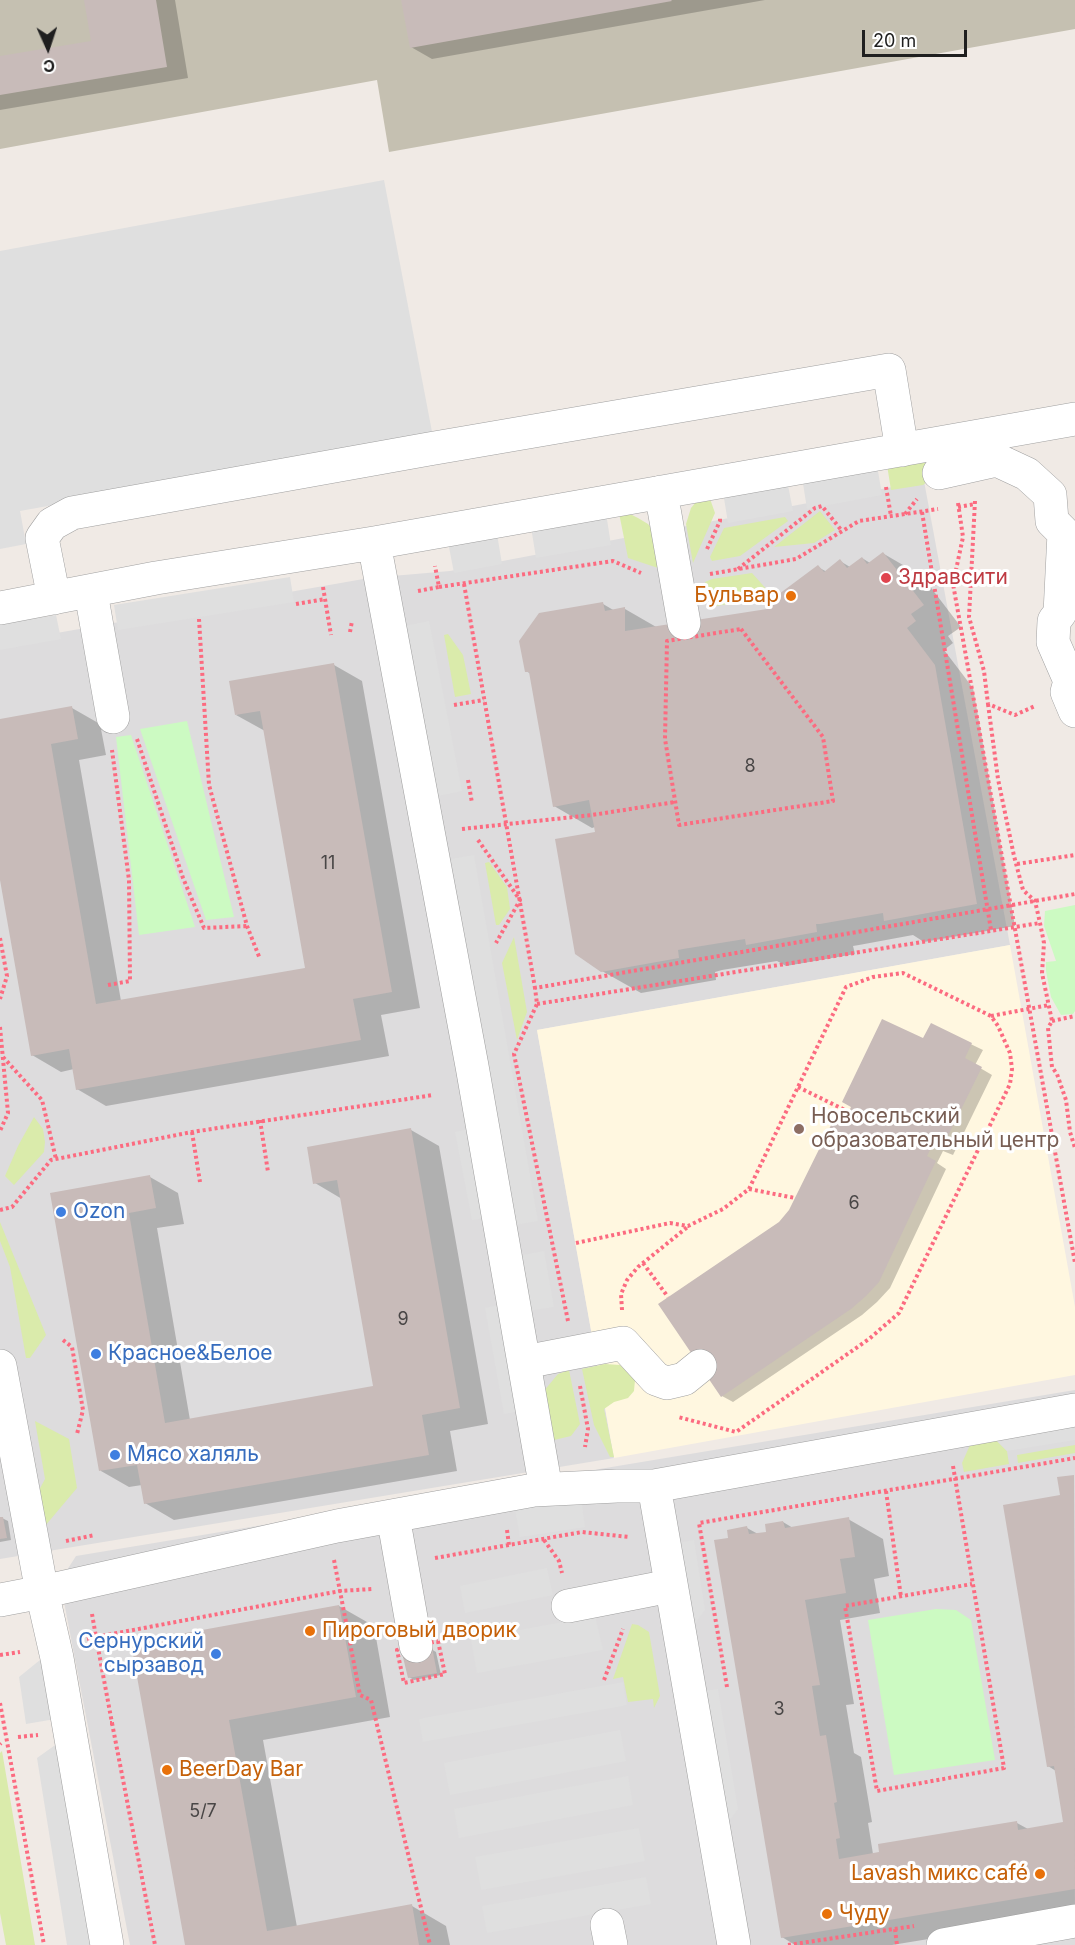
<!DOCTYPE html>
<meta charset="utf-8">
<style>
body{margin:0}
#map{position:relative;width:1075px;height:1945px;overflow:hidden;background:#f0eae5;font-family:Inter,sans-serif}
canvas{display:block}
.north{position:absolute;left:18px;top:18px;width:60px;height:60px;-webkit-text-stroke:4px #fff;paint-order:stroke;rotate:177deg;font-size:16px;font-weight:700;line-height:24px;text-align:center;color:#1f1f1f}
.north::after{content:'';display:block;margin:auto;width:21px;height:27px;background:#1f1f1f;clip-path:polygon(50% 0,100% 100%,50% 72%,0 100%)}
.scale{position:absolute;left:862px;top:30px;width:105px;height:27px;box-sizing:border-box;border:3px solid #1f1f1f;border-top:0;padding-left:8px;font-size:18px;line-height:21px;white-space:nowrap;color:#1f1f1f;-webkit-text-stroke:4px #fff;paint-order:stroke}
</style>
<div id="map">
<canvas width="1075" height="1945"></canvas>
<div class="north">С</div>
<div class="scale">20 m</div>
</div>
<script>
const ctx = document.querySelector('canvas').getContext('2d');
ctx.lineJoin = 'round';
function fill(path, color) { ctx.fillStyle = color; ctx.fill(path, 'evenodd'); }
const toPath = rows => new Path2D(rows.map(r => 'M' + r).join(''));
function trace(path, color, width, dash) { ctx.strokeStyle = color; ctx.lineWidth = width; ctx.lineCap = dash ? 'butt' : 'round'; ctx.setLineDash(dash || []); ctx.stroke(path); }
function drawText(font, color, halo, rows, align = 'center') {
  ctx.font = font + ' Inter,sans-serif'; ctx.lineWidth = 6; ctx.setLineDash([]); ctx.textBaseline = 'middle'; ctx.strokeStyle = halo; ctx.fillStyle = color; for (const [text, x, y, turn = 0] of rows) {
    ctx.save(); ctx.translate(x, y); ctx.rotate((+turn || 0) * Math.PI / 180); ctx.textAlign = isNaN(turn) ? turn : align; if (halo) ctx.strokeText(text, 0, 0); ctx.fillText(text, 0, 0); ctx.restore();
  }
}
fill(toPath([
 [924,481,1010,945,537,1030,614,1458,0,1559,0,643,369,578,450,571],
 [1075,1390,1075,1945,130,1945,60,1581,76,1556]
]), '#dddcdd');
fill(toPath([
 [1010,945,1075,1307,1075,1375,614,1458,537,1030]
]), '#fff7e0');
fill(toPath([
 [0,0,1075,0,1075,29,389,152,377,80,0,149]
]), '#c5c0b1');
fill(toPath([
 [929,456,934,476,923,485,891,490,887,465],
 [709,496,715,513,693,563,686,524,691,508,696,502],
 [820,511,835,530,814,543,774,547],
 [619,513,628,513,638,518,648,524,653,530,661,569,628,558],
 [785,517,788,521,740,556,712,561,710,557,724,528],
 [752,573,769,592,759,599,710,607,705,582,712,579],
 [448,634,463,655,471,694,455,697,444,635],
 [489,862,507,887,510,909,499,925,496,925,485,863],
 [514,937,527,1012,517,1040,502,963],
 [34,1117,43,1129,45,1142,44,1152,14,1185,5,1176,18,1146],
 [0,1222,46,1335,30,1358,26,1358,10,1267,0,1241],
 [605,1364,620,1365,635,1380,634,1391,628,1398,614,1402,604,1409,614,1457,610,1457,594,1425,582,1369],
 [569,1370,580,1424,571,1436,550,1441,543,1392,558,1374],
 [35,1421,69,1439,77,1488,45,1526,38,1492,45,1479],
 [996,1440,1007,1451,1009,1464,964,1472,962,1463,970,1445],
 [1075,1445,1075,1453,1018,1463,1017,1455],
 [632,1624,638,1625,649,1632,660,1696,654,1708,653,1699,628,1702,623,1677,613,1679],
 [2,1751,35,1945,6,1945,0,1913,0,1753]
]), '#daebab');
fill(toPath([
 [187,721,234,917,206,920,140,729],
 [131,735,195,927,139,935,116,737],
 [1075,905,1075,1011,1073,1014,1061,1015,1051,997,1046,971,1046,962,1056,961,1044,926,1045,911],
 [936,1609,956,1610,971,1620,995,1760,894,1775,868,1620]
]), '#ccfac2');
fill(toPath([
 [384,180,433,437,20,511,26,544,0,549,0,251],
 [877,465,882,495,807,509,802,477],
 [787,480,793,511,728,523,723,492],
 [606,513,611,545,536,558,531,527],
 [497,534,502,564,454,573,448,542],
 [290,577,294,602,118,630,114,605],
 [56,615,61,639,0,650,0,624],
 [429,621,462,791,438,796,405,626],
 [474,855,538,1221,514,1225,451,859],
 [475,1128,492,1217,472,1220,455,1132],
 [544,1251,554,1307,527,1311,517,1256],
 [500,1305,520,1411,504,1414,485,1308],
 [1075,1427,1075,1440,1007,1451,996,1440],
 [581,1498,585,1527,520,1537,515,1509],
 [694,1540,705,1610,693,1626,679,1543],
 [547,1568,553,1595,465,1613,460,1586],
 [595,1616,603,1650,477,1673,471,1639],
 [57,1658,67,1717,26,1724,19,1677,40,1660],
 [623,1682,627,1705,423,1742,419,1719],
 [718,1689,738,1809,727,1824,704,1691],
 [620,1730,626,1761,450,1795,444,1763],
 [58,1743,107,1945,67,1945,37,1758],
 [628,1776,633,1805,459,1838,454,1809],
 [639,1828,645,1861,481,1890,475,1857],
 [646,1877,651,1904,487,1933,482,1906]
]), '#dfdfdf');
fill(toPath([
 [85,0,175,0,188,78,0,110,0,58,92,42],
 [403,0,765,0,432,59,411,47],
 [884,554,922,576,961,627,948,636,953,643,944,650,973,688,1015,926,924,942,913,935,859,945,853,946,855,954,786,966,777,961,722,970,715,972,716,980,641,993,602,971,595,827,592,828,554,806,531,674,526,671,603,604,615,611,625,609,658,628,768,611,818,567,827,572,840,561,850,567,862,558,870,563],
 [334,665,362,681,420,1008,381,1015,389,1056,106,1106,77,1089,74,1069,61,1072,32,1055,0,871,0,720,72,708,100,724,106,755,79,760,121,1001,306,969,265,731,236,715],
 [931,1025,983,1050,975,1065,992,1075,953,1155,943,1151,937,1163,946,1169,890,1288,877,1302,862,1315,733,1402,722,1396,780,1223,791,1211,847,1120,924,1040],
 [411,1130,439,1146,488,1424,450,1431,457,1471,174,1520,145,1503,142,1485,129,1487,101,1471,52,1194,150,1177,178,1193,184,1224,157,1228,190,1420,375,1388,342,1199,315,1183],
 [1074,1476,1075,1915,892,1945,795,1945,782,1937,730,1539,747,1528,758,1534,768,1533,783,1522,793,1528,848,1519,883,1539,889,1576,874,1579,880,1613,840,1620,854,1704,846,1705,854,1753,861,1757,872,1822,868,1823,873,1854,1017,1823,1028,1829,1065,1823,1056,1771,1048,1766,1062,1496,1059,1479],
 [2,1518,8,1521,11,1540,0,1542,0,1519],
 [339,1606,374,1626,390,1717,263,1740,297,1927,412,1906,446,1926,450,1945,187,1945,132,1644],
 [431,1649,436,1652,441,1675,414,1680,409,1677]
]), '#0003');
fill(toPath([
 [84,0,156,0,167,67,0,95,0,56,91,41],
 [401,0,671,0,672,1,410,48],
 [883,552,924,605,911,614,916,621,907,628,935,665,977,904,884,921,883,913,820,924,816,924,817,932,746,945,745,939,683,949,678,950,679,958,601,972,575,954,555,839,595,832,589,800,553,807,529,672,525,672,519,641,539,613,603,602,605,611,625,607,625,631,767,609,775,597,818,565,824,572,840,559,847,568,862,557,867,564],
 [334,663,392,992,353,999,361,1040,76,1090,69,1049,31,1056,0,880,0,719,72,706,78,739,51,744,96,1004,305,968,260,711,235,715,229,681],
 [882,1019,923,1038,931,1023,972,1043,965,1058,982,1067,941,1150,932,1146,927,1156,936,1161,879,1282,866,1296,851,1309,721,1397,658,1304,779,1222,789,1210,837,1113,846,1118,851,1107,842,1102],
 [411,1128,460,1408,422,1415,429,1455,144,1504,137,1465,99,1471,50,1193,150,1175,156,1208,129,1213,165,1423,373,1386,337,1180,313,1184,307,1147],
 [1074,1475,1075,1889,781,1938,714,1540,728,1538,727,1530,747,1526,749,1534,766,1532,765,1524,783,1521,785,1528,849,1517,855,1557,840,1559,846,1593,805,1600,820,1685,812,1686,820,1736,826,1735,837,1802,834,1803,840,1838,836,1839,839,1859,879,1852,878,1844,1017,1821,1018,1830,1063,1822,1054,1766,1047,1767,1003,1505,1060,1495,1057,1477],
 [0,1517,3,1517,7,1538,0,1539],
 [339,1605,356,1697,229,1720,267,1931,412,1904,419,1945,185,1945,131,1643],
 [432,1647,437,1673,408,1678,402,1653]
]), '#c8bbb9');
const minor = toPath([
 [939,473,997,460,1027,474,1050,495,1052,521,1064,533,1060,613,1054,621,1053,642,1070,681,1067,692,1075,711],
 [661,492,684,623],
 [374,543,472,1066,546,1489],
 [54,598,42,538,52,524,72,513,429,449,889,370,902,450],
 [93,604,113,717],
 [0,608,156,578,374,543,1075,419],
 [525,1362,623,1343,656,1379,667,1383,684,1379,700,1366],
 [0,1366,42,1592,0,1600],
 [654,1486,734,1945],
 [393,1516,416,1646],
 [568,1606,670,1586],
 [607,1925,611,1945],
 [107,1945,57,1658,42,1592,337,1526,534,1490,617,1486,654,1486,1075,1410],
 [943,1945,1075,1921]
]);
trace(minor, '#a0a0a0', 34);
trace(toPath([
 [886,487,891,516],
 [975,501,969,617,984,671,988,704,1015,715,1035,706],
 [958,503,963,537,953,584,1075,1263],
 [958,507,975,504],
 [922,512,991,930],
 [905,514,917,499],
 [707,549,720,521,720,517],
 [738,569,815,508,822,506,842,531],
 [710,574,796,559,859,521,938,509],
 [464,584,535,988],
 [323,587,331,635],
 [439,587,613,561,641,573],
 [418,591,439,587,435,566],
 [296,604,325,599],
 [199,619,209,785,247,926,260,959],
 [741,629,823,737,833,801,679,825,665,739,667,641,741,629],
 [350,632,352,621],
 [988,704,998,779,1014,856,1023,890,1035,901,1040,923,1044,943,1042,973,1052,1021,1048,1028,1052,1067,1057,1074,1066,1100,1070,1132,1075,1148],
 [454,705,484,700],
 [137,739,183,878,204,928,247,926],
 [468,780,472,803],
 [462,829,592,815,675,802],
 [478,840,520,900,496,943],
 [1017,864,1075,855],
 [0,938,7,976,0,999],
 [108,985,130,981,129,880,112,750],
 [537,1004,1040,923],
 [991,1016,1049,1005],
 [1052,1021,1075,1016],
 [0,1027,8,1113,0,1131],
 [3,1057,42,1100,56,1159],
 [798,1087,849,1112],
 [260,1120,268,1172],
 [192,1132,200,1182],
 [749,1189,795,1198],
 [0,1210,12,1207,51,1160,192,1132,433,1095],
 [576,1243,670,1223,688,1226,723,1209,749,1189,846,987,873,977,903,973,991,1016,998,1026,1010,1053,1012,1069,1010,1084,899,1313,869,1339,736,1432,678,1417],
 [643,1263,668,1297],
 [622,1310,621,1294,627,1280,638,1267,690,1225],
 [568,1321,514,1054,537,1004,535,988,1075,894],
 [63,1340,72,1347,83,1410,77,1434],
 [580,1386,588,1429,585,1447],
 [953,1466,1004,1768,877,1791,845,1606,972,1584],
 [886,1491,901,1597],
 [507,1530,509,1545],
 [544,1540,559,1561,562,1573],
 [66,1541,95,1535],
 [435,1558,582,1532,629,1537],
 [334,1560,360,1695,371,1700,430,1945],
 [92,1614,96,1637,340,1591,372,1589],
 [87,1639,96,1637,112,1723,110,1723],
 [438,1641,445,1674,404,1683,397,1650,438,1641],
 [0,1655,20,1652],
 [604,1680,623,1629],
 [727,1687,699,1523,1075,1458],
 [0,1703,44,1945],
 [112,1723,155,1945],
 [18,1737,38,1735],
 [0,1744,1,1743],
 [895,1929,897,1945],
 [788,1945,914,1926]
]), '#fc6b80', 4, [3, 3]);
trace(minor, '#fff', 33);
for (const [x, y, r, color] of [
 [886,578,6,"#e0444e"],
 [791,596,6,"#e8710a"],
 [799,1129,6,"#8d6e63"],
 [61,1212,6,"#3f7fe0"],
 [96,1354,6,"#3f7fe0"],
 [115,1455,6,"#3f7fe0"],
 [310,1631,6,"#e8710a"],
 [216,1654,6,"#3f7fe0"],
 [167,1770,6,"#e8710a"],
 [1040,1874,6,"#e8710a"],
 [827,1914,6,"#e8710a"]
]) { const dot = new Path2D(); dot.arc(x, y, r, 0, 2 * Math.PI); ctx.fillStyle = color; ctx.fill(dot); trace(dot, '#fff', 2); }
drawText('18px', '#494646', null, [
 ["8",750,767],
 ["11",328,864],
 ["6",854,1204],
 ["9",403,1320],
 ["3",779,1710],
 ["5/7",203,1812]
]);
drawText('21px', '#be3a42', '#fff', [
 ["Здравсити",898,578]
], 'left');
drawText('21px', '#c56008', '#fff', [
 ["Бульвар",779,596,"right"],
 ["Пироговый дворик",322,1631],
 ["BeerDay Bar",179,1770],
 ["Lavash микс café",1028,1874,"right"],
 ["Чуду",839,1914]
], 'left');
drawText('21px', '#785e54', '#fff', [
 ["Новосельский",811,1117],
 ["образовательный центр",811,1141]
], 'left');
drawText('21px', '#366cbe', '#fff', [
 ["Ozon",73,1212],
 ["Красное&Белое",108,1354],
 ["Мясо халяль",127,1455],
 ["Сернурский",204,1642,"right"],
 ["сырзавод",204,1666,"right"]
], 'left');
</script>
